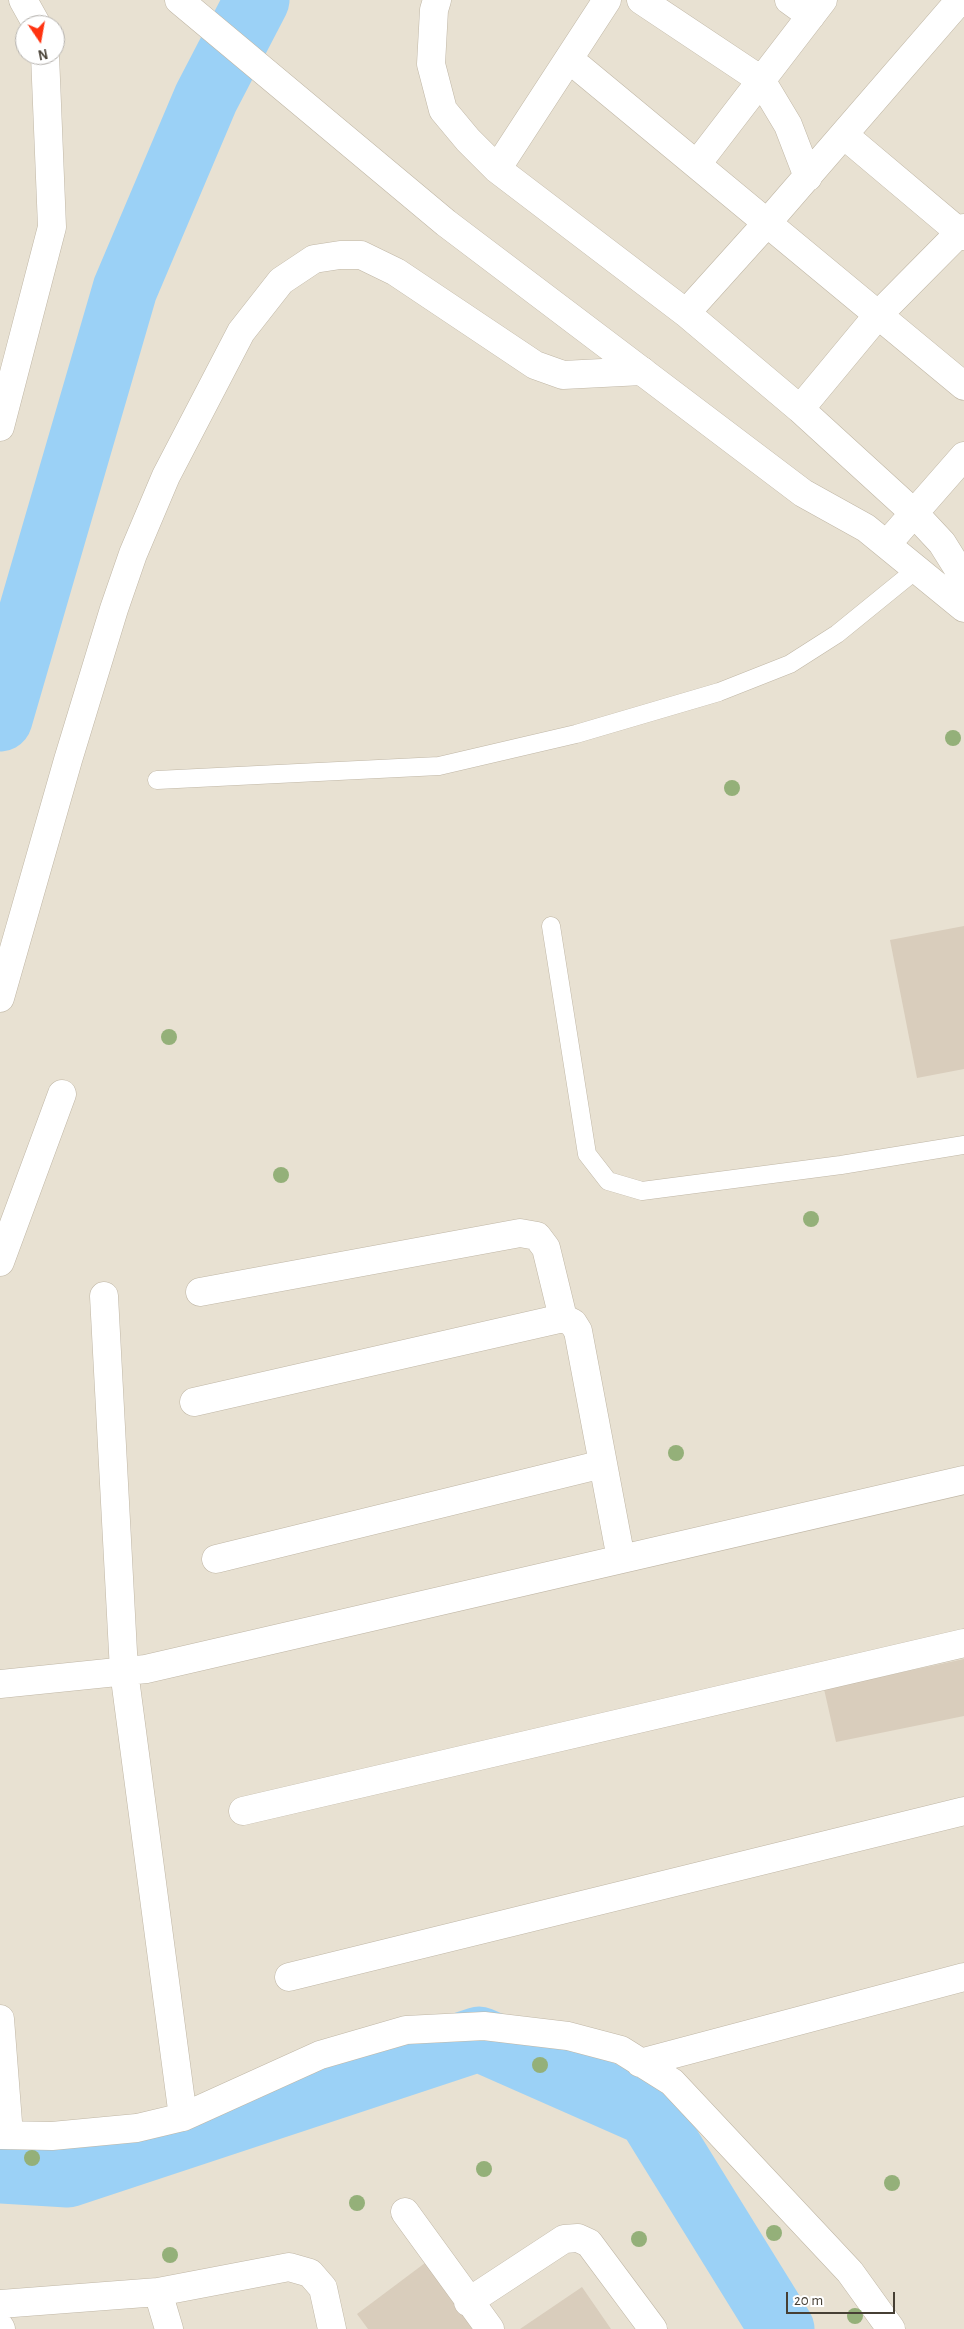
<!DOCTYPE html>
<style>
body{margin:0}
#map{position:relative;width:964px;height:2329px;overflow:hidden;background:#f4efe4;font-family:"Alegreya Sans",sans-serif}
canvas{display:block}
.north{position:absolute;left:15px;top:15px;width:50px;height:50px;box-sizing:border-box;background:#fff;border:1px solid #b5b2ae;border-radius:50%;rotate:168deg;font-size:14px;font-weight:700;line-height:20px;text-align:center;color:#463f34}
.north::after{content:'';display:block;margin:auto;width:18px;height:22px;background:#ff3310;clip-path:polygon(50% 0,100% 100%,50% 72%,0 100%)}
.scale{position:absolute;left:786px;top:2292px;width:109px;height:22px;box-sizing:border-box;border:2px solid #463f34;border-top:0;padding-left:6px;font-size:15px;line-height:18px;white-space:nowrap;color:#463f34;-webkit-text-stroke:4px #fff;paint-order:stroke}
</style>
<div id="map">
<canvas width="964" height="2329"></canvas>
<div class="north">N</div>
<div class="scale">20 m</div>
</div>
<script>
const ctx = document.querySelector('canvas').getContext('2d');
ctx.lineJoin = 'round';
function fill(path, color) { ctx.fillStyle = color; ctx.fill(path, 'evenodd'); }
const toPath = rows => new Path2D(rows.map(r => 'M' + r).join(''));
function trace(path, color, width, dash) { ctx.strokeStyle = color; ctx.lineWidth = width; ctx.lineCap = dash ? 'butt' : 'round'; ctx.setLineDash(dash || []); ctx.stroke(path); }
fill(toPath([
 [0,0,964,0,964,2329,0,2329],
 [25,25,55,25,55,55,25,55]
]), '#e8e1d2');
trace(toPath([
 [0,719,125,289,206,98,257,0],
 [0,2171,68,2175,479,2039,649,2114,782,2329]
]), '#9bd1f6', 65);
fill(toPath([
 [964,926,964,1069,917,1078,890,940],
 [964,1659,964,1716,836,1742,824,1689],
 [425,2263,474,2329,368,2329,357,2314],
 [582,2287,611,2329,520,2329]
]), '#d9cdbc');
const service = toPath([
 [157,780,439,766,576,734,719,692,790,664,837,634,917,569],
 [551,926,587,1154,608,1181,642,1191,841,1165,964,1145]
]);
const minor = toPath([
 [23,0,37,25],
 [437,0,434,10,431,64,443,110,468,140,497,169,686,313,800,409,914,513,942,543,957,567,964,585],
 [641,0,761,80,788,125,808,177],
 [789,0,811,16],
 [569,59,964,386],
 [844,135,964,236],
 [697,164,823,0],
 [497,169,607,0],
 [686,313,767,223,960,0],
 [800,409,878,315,964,228],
 [0,427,52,227,45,55],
 [887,544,964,456],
 [0,998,68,760,114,609,133,554,166,476,241,332,281,281,314,259,340,255,361,255,396,272,535,365,563,375,642,371],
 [0,1262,62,1094],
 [200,1292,520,1233,537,1236,546,1248,563,1318],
 [104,1296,124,1671,183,2117],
 [194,1402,563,1318,573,1323,578,1331,621,1559],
 [216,1559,603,1464],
 [0,1684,146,1669,964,1480],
 [243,1811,964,1643],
 [289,1977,964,1811],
 [0,2019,9,2135],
 [640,2063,964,1977],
 [0,2135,52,2136,137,2128,183,2117,320,2055,406,2030,484,2026,568,2036,621,2050,672,2082,850,2272,891,2329],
 [405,2212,490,2329],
 [158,2292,169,2329],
 [468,2302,564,2239,578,2238,589,2243,653,2329],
 [0,2304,158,2292,289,2267,310,2273,323,2288,332,2329],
 [0,2327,1,2329]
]);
const tertiary = toPath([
 [179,0,446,223,803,493,866,528,964,608]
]);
trace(service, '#c0b7a6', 19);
trace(minor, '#c0b7a6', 29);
trace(tertiary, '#c0b7a6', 29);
trace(service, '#fff', 18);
trace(minor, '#fff', 28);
trace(tertiary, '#fff', 28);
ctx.fillStyle = '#94b079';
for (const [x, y] of [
 [953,738],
 [732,788],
 [169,1037],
 [281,1175],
 [811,1219],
 [676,1453],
 [540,2065],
 [32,2158],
 [484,2169],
 [892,2183],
 [357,2203],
 [774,2233],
 [639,2239],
 [170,2255],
 [855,2316]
]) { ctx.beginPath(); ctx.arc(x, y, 8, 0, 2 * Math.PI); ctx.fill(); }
</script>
